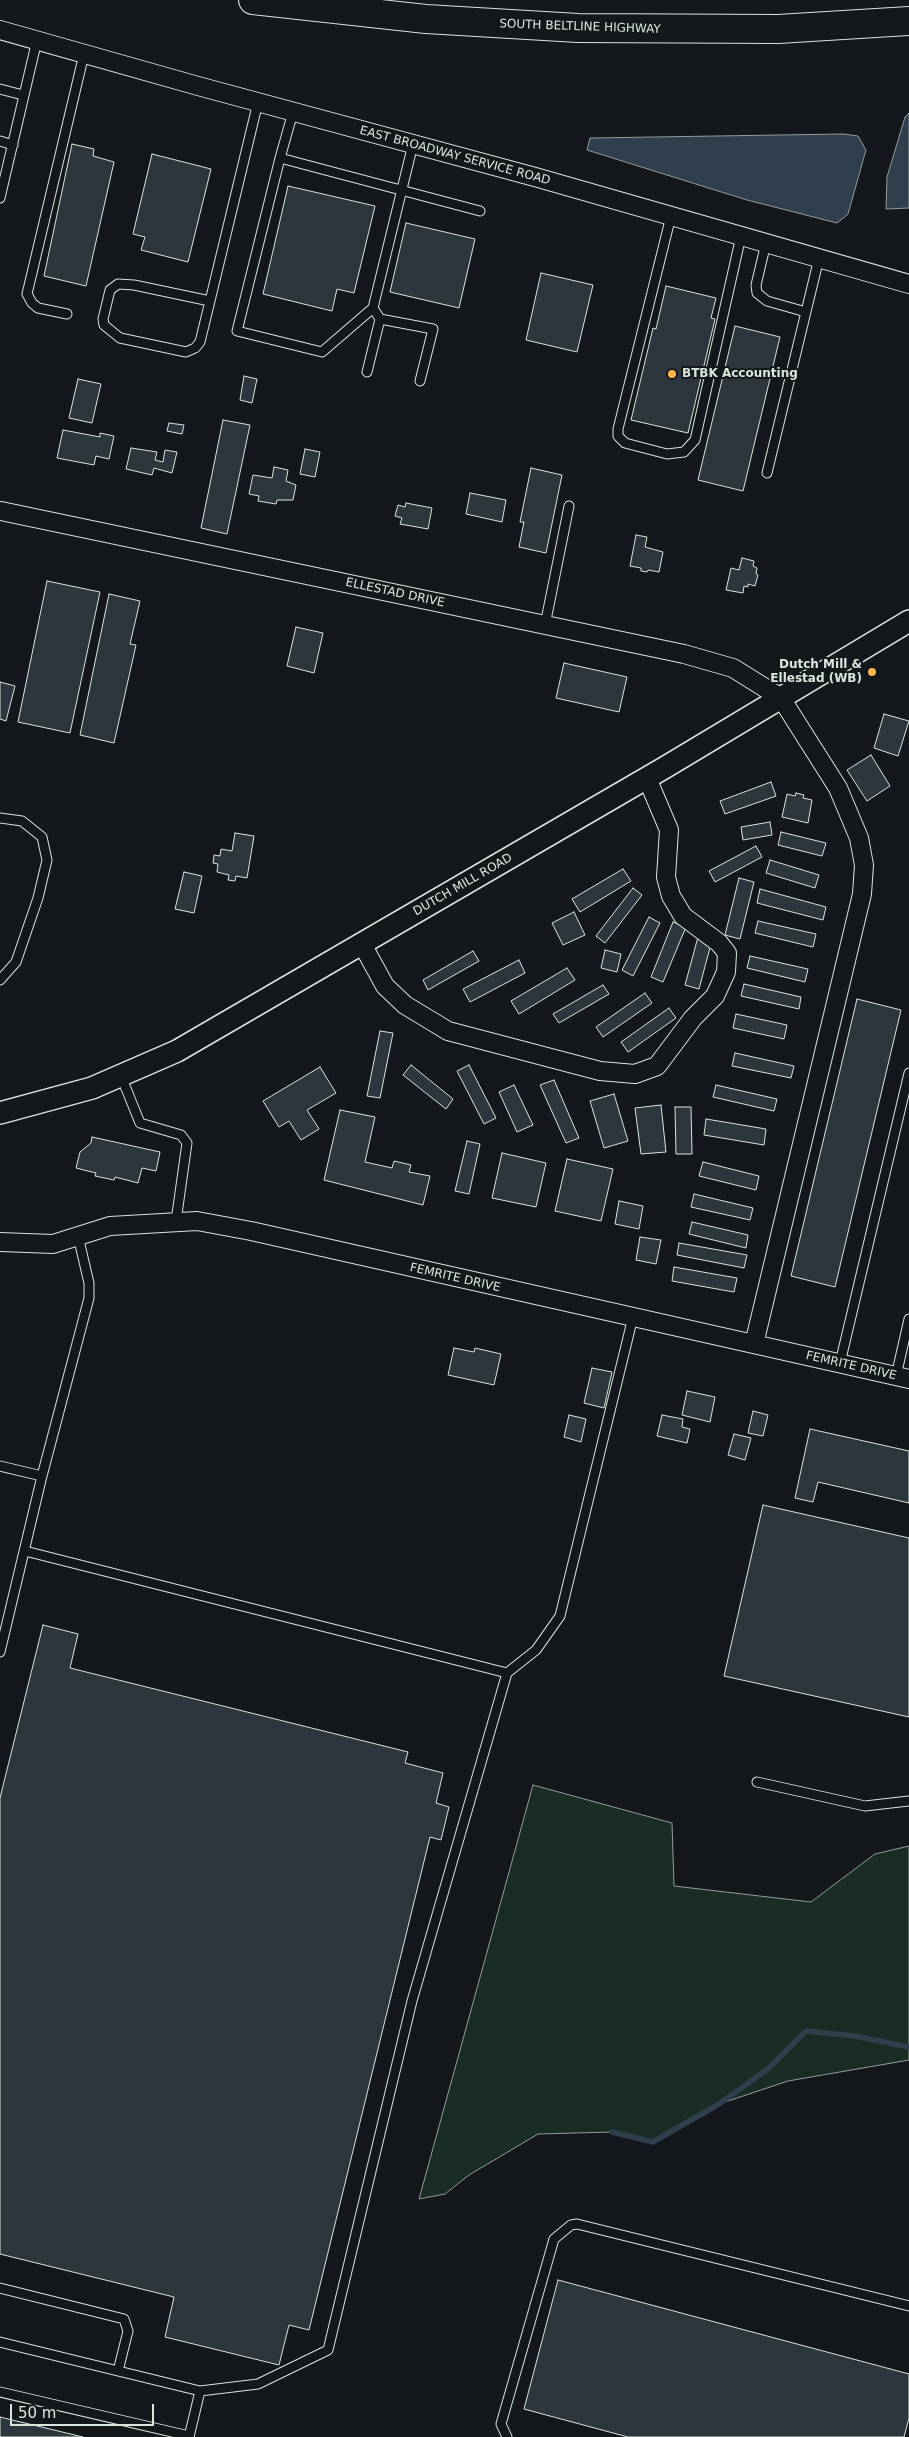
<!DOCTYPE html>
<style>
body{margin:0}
#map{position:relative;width:909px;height:2437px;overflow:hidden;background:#14181c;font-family:"DejaVu Sans",sans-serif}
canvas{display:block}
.scale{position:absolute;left:10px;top:2404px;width:144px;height:22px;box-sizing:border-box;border:2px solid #d8e6dc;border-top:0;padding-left:6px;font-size:15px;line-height:18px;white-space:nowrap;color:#d8e6dc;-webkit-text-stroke:4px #14181c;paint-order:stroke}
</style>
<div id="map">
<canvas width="909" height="2437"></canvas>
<div class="scale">50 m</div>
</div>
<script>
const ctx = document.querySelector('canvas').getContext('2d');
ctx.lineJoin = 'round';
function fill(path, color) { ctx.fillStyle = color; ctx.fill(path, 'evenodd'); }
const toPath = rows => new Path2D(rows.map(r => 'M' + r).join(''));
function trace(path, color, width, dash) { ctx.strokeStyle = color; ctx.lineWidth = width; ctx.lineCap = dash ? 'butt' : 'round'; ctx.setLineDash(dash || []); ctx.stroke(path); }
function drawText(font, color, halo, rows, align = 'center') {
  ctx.font = font + ' "DejaVu Sans",sans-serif'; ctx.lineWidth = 4; ctx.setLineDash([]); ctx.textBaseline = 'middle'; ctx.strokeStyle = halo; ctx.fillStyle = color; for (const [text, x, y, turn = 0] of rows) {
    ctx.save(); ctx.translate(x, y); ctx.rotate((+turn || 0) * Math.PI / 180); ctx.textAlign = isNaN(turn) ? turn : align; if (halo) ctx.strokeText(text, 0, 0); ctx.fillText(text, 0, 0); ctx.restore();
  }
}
const green = toPath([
 [533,1785,672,1823,674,1886,811,1902,875,1854,909,1846,909,2060,788,2081,719,2104,653,2142,612,2132,538,2134,469,2175,445,2194,419,2199,533,1785]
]);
fill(green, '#1a2d24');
trace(green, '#939e99', 1);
const water = toPath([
 [909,113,909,208,886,209,887,177,905,117,909,113],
 [843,134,858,136,866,150,848,214,837,223,747,200,587,150,590,138,843,134]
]);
fill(water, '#2f3f4d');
trace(water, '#939e99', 1);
trace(toPath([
 [612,2132,653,2142,719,2104,769,2068,806,2031,855,2036,909,2047]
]), '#2f3f4d', 5.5);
const building = toPath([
 [72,144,94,149,93,156,114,162,86,286,44,276,72,144],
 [152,154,211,169,188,262,141,250,145,237,133,234,152,154],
 [288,186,375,206,354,293,337,289,332,311,263,294,288,186],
 [406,223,475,239,459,308,390,292,406,223],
 [541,273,593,285,577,352,526,340,541,273],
 [666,286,716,298,711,318,715,319,688,433,631,420,653,328,656,329,666,286],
 [735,326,780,337,743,491,698,480,735,326],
 [244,376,257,379,252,403,240,400,244,376],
 [78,379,101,384,92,423,69,418,78,379],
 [223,420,250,425,227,534,201,528,223,420],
 [169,423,184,425,182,434,167,431,169,423],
 [63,430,100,437,100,433,114,436,109,459,96,456,94,465,57,458,63,430],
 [131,448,157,452,155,460,163,462,165,450,177,452,172,473,154,468,152,475,126,469,131,448],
 [305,449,320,452,315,477,300,474,305,449],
 [274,467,288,470,286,481,296,485,293,500,277,500,276,504,258,501,259,496,249,494,253,475,272,478,274,467],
 [531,468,562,475,546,553,519,547,524,522,520,522,531,468],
 [470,493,506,500,502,522,466,514,470,493],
 [406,503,432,508,428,529,400,524,402,518,395,516,398,505,405,507,406,503],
 [636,535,647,537,645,547,663,552,659,572,648,570,647,572,641,571,641,568,630,566,636,535],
 [742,558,754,561,753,566,757,568,756,574,758,575,755,586,748,584,748,587,744,586,743,593,726,590,731,568,739,570,742,558],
 [47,581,100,592,70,733,18,722,47,581],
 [109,594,140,601,130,644,136,645,114,743,80,735,109,594],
 [296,627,323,633,314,673,287,666,296,627],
 [564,663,627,677,619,712,556,698,564,663],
 [0,682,15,686,6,721,0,719,0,682],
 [884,714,909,721,898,756,874,748,884,714],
 [871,755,890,786,867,801,847,770,871,755],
 [771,782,776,796,725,814,720,801,771,782],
 [796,793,804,795,803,798,812,800,808,823,782,817,787,794,795,796,796,793],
 [770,822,772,835,743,840,741,827,770,822],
 [781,832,826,843,822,856,778,845,781,832],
 [235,833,254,836,247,878,236,876,235,881,228,880,229,875,217,872,218,864,213,863,214,855,220,856,221,849,232,851,235,833],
 [756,846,762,857,715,882,709,871,756,846],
 [770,860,819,875,815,888,766,873,770,860],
 [623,869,631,881,580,912,572,899,623,869],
 [184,872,202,876,194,913,175,909,184,872],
 [739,878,754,882,740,939,725,935,739,878],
 [633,888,642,895,605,943,596,936,633,888],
 [760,889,826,907,823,920,757,903,760,889],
 [574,912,585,935,563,945,552,923,574,912],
 [649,917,660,923,633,976,622,970,649,917],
 [758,921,816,934,813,947,755,933,758,921],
 [673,922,686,927,663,982,651,977,673,922],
 [698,937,712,940,699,989,685,985,698,937],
 [605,950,621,954,617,972,601,968,605,950],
 [473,951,479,961,428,990,423,980,473,951],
 [750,956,808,969,805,982,747,968,750,956],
 [519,960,525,973,470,1002,463,989,519,960],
 [567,968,575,980,519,1014,511,1001,567,968],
 [744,984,801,997,799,1009,741,996,744,984],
 [603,985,609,994,559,1023,553,1014,603,985],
 [645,993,652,1003,603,1037,596,1027,645,993],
 [857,999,901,1010,835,1287,791,1276,857,999],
 [669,1008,676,1018,628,1052,621,1042,669,1008],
 [736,1014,787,1025,784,1039,733,1028,736,1014],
 [380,1031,393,1033,380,1098,367,1096,380,1031],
 [735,1053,794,1066,791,1078,732,1066,735,1053],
 [411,1065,453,1099,446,1109,403,1075,411,1065],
 [469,1065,496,1118,484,1124,457,1071,469,1065],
 [320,1067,336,1093,307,1110,319,1129,301,1140,289,1121,279,1127,263,1101,320,1067],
 [554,1080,579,1138,566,1143,540,1085,554,1080],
 [514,1085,533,1125,517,1132,499,1092,514,1085],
 [716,1085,777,1099,774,1111,713,1097,716,1085],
 [614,1094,628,1141,604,1148,590,1101,614,1094],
 [661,1105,666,1152,641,1154,635,1108,661,1105],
 [675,1107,691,1107,692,1154,676,1154,675,1107],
 [340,1110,375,1117,365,1162,392,1168,394,1161,411,1165,409,1172,430,1176,423,1205,324,1180,340,1110],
 [706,1119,766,1129,764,1145,704,1135,706,1119],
 [92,1137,160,1152,156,1171,142,1168,138,1183,115,1177,114,1180,95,1176,96,1173,76,1168,80,1152,91,1143,92,1137],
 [467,1141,480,1144,469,1194,455,1191,467,1141],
 [502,1153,546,1163,536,1207,492,1198,502,1153],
 [567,1159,613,1169,601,1221,555,1211,567,1159],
 [703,1162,759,1176,756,1190,699,1176,703,1162],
 [694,1194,753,1208,750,1220,691,1207,694,1194],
 [619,1201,643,1206,639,1229,615,1224,619,1201],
 [692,1222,748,1235,746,1248,689,1234,692,1222],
 [640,1237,661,1240,656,1264,636,1260,640,1237],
 [679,1243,747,1255,744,1268,677,1255,679,1243],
 [674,1267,737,1278,734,1292,672,1281,674,1267],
 [454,1348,474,1352,475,1348,501,1354,494,1385,448,1375,454,1348],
 [592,1368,612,1372,604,1408,584,1403,592,1368],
 [687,1391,715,1397,710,1422,682,1415,687,1391],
 [753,1411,768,1415,763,1436,748,1433,753,1411],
 [569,1415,586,1419,581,1442,564,1437,569,1415],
 [662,1415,683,1419,682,1427,690,1429,687,1443,657,1436,662,1415],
 [810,1429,909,1451,909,1503,818,1482,813,1502,795,1498,810,1429],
 [734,1434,751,1438,745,1460,728,1455,734,1434],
 [763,1505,909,1538,909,1717,724,1676,763,1505],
 [43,1625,78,1634,70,1668,408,1752,405,1763,443,1773,436,1803,449,1807,441,1840,430,1837,309,2330,289,2325,279,2365,165,2337,174,2297,0,2254,0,1798,43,1625],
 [558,2280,909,2374,909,2418,904,2437,628,2437,524,2409,558,2280],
 [0,2417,83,2437,0,2437,0,2417]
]);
fill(building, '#2c363c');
trace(building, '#d8e6dc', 1);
const service = toPath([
 [0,89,23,95],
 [293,112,280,158,480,211],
 [0,141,13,145],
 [413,144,373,308,380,319,433,329,420,381],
 [280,158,237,331,322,352,373,308],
 [0,198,37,40],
 [671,216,618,429,618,436,625,443,667,454,684,452,695,440,741,236],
 [766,243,756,285,757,293,767,301,806,312],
 [210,301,134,285,118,284,110,290,103,319,104,325,120,338,186,352,195,348,200,342,210,301,258,102],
 [67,314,38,308,32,303,27,294,84,54],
 [367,372,380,319],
 [767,473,819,258],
 [545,625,569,506],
 [0,818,22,821,42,837,47,860,38,898,16,962,0,980],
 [121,1076,140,1123,181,1135,187,1143,176,1221],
 [840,1363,909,1073],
 [896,1376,909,1319],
 [0,1466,42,1476],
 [25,1551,507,1673,412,2001,328,2350,258,2384,200,2391,189,2437],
 [0,1652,42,1476,89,1298,89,1283,78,1236],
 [507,1673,536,1650,560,1616,633,1317],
 [757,1782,865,1806,909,1801],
 [0,2288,124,2319,128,2331,118,2371],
 [0,2342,200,2391],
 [0,2392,189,2436],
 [507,2437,501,2424,554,2239,571,2225,577,2224,909,2306]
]);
const minor = toPath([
 [0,30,198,86,535,177,909,284],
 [1,511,684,654,733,668,781,698,838,788,859,838,864,865,862,894,754,1344],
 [362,944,385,986,405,1005,448,1031,600,1071,635,1074,657,1066,693,1018,715,996,726,972,727,953,719,943,683,916,671,896,666,877,669,830,647,778],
 [0,1242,53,1244,110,1226,197,1221,251,1231,909,1379]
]);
const tertiary = toPath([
 [0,1113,92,1088,177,1051,664,768,909,621]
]);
const motorway = toPath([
 [253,0,426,19,578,28,778,29,909,21]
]);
trace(service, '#d8e6dc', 11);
trace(minor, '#d8e6dc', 20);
trace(tertiary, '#d8e6dc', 24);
trace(motorway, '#d8e6dc', 30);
trace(service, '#14181c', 9);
trace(minor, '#14181c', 18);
trace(tertiary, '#14181c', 21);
trace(motorway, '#14181c', 28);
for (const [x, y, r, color] of [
 [672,374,5,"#ffb74d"],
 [872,672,5,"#ffb74d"]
]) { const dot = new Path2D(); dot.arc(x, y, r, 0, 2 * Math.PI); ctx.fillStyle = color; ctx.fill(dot); trace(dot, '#14181c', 2); }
drawText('12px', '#d8e6dc', '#14181c', [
 ["SOUTH BELTLINE HIGHWAY",580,27,2],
 ["EAST BROADWAY SERVICE ROAD",455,156,15],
 ["ELLESTAD DRIVE",395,593,12],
 ["DUTCH MILL ROAD",463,885,-30],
 ["FEMRITE DRIVE",455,1278,13],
 ["FEMRITE DRIVE",851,1366,13]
]);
drawText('bold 12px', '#d8e6dc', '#14181c', [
 ["BTBK Accounting",682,374],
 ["Dutch Mill &",862,665,"right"],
 ["Ellestad (WB)",862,679,"right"]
], 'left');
</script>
